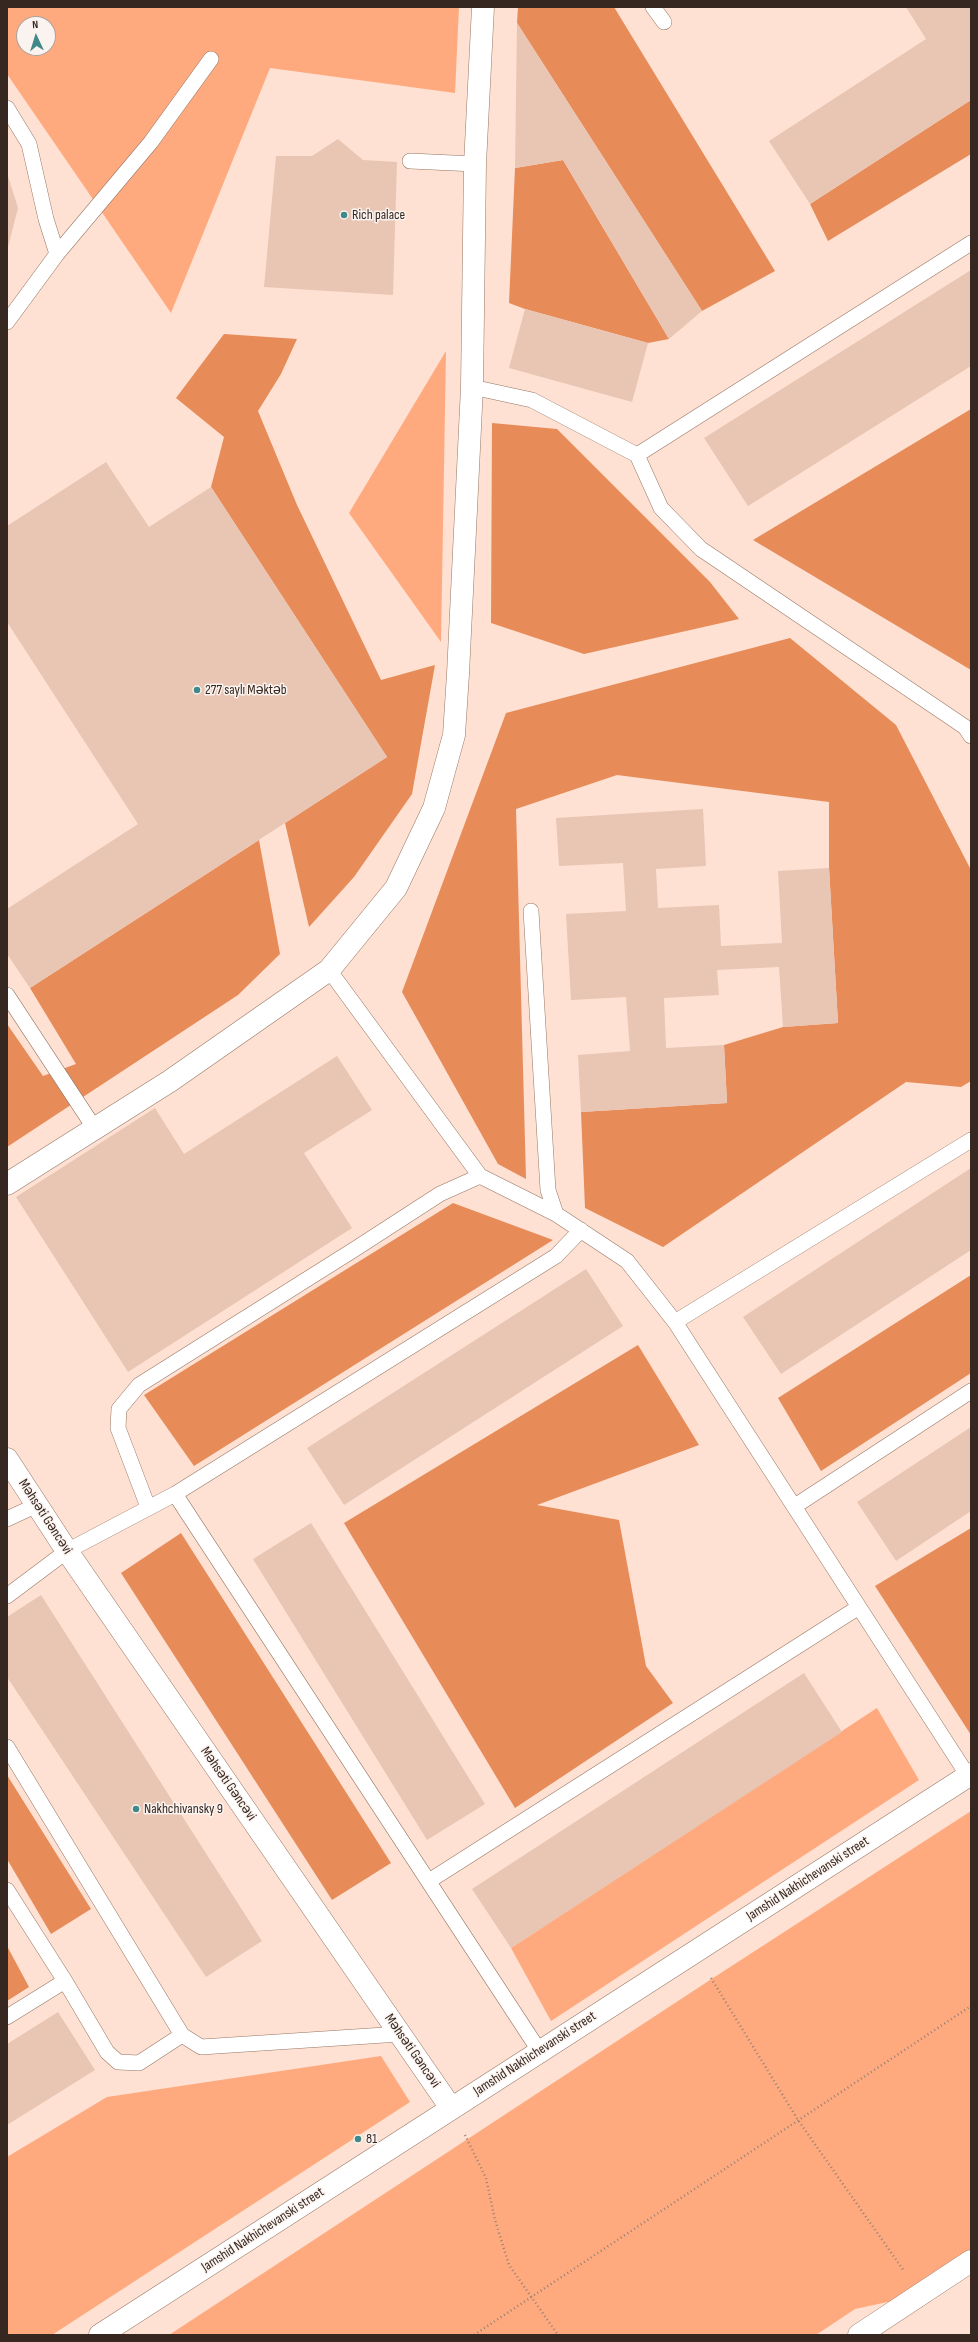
<!DOCTYPE html>
<meta charset="utf-8">
<style>
body{margin:0}
#map{position:relative;width:978px;height:2342px;overflow:hidden;background:#fee1d2;font-family:"Sofia Sans Condensed",sans-serif}
canvas{display:block}
.frame{position:absolute;inset:0;border:8px solid #362821;pointer-events:none}
.north{position:absolute;left:16px;top:16px;width:40px;height:40px;box-sizing:border-box;background:#fbf3ef;border:1px solid #aca29d;border-radius:50%;rotate:356deg;font-size:11px;font-weight:700;line-height:16px;text-align:center;color:#362821}
.north::after{content:'';display:block;margin:auto;width:14px;height:18px;background:#40888a;clip-path:polygon(50% 0,100% 100%,50% 72%,0 100%)}
</style>
<div id="map">
<canvas width="978" height="2342"></canvas>
<div class="frame"></div>
<div class="north">N</div>
</div>
<script>
const ctx = document.querySelector('canvas').getContext('2d');
ctx.lineJoin = 'round';
function fill(path, color) { ctx.fillStyle = color; ctx.fill(path, 'evenodd'); }
const toPath = rows => new Path2D(rows.map(r => 'M' + r).join(''));
function trace(path, color, width, dash) { ctx.strokeStyle = color; ctx.lineWidth = width; ctx.lineCap = dash ? 'butt' : 'round'; ctx.setLineDash(dash || []); ctx.stroke(path); }
function drawText(font, color, halo, rows, align = 'center') {
  ctx.font = font + ' "Sofia Sans Condensed",sans-serif'; ctx.lineWidth = 3; ctx.setLineDash([]); ctx.textBaseline = 'middle'; ctx.strokeStyle = halo; ctx.fillStyle = color; for (const [text, x, y, turn = 0] of rows) {
    ctx.save(); ctx.translate(x, y); ctx.rotate((+turn || 0) * Math.PI / 180); ctx.textAlign = isNaN(turn) ? turn : align; if (halo) ctx.strokeText(text, 0, 0); ctx.fillText(text, 0, 0); ctx.restore();
  }
}
fill(toPath([
 [7,7,459,7,455,93,270,68,171,313,7,74],
 [24,24,48,24,48,48,24,48],
 [446,351,441,642,349,513],
 [877,1708,919,1780,551,2021,511,1948],
 [971,1811,971,2259,920,2295,855,2309,816,2335,169,2335,710,1980],
 [381,2056,410,2102,52,2335,7,2335,7,2157,107,2097]
]), '#feaa7e');
fill(toPath([
 [518,7,614,7,775,271,702,311,517,23],
 [971,100,971,154,828,241,810,204],
 [563,160,669,339,648,343,525,309,509,303,515,168],
 [224,334,297,339,281,374,258,411,297,505,381,680,435,665,412,794,354,877,309,927,285,823,387,757,211,487,224,437,176,398],
 [971,409,971,670,753,540],
 [492,423,557,429,710,582,739,619,584,654,491,623],
 [790,638,896,725,971,870,971,1081,961,1087,906,1082,663,1247,585,1208,581,1112,727,1103,724,1045,783,1027,838,1023,829,868,829,802,617,775,516,809,526,1179,498,1164,402,992,506,713],
 [259,840,280,954,238,995,7,1147,7,1024,43,1076,76,1064,30,988],
 [453,1203,553,1240,194,1466,144,1395],
 [971,1275,971,1373,821,1471,778,1398],
 [638,1345,699,1445,537,1505,619,1520,646,1666,673,1703,515,1808,344,1523],
 [971,1528,971,1735,875,1586],
 [181,1533,391,1863,332,1900,121,1573],
 [7,1775,91,1909,51,1934,7,1859],
 [7,1946,29,1987,7,2001]
]), '#e78b59');
fill(toPath([
 [906,7,971,7,971,100,810,204,769,141,926,39],
 [517,23,702,311,669,339,563,160,515,168],
 [338,139,363,160,397,162,393,295,264,287,276,156,312,156],
 [7,173,18,208,8,247,7,247],
 [971,270,971,366,748,506,704,438],
 [525,309,648,343,632,402,509,368],
 [106,462,149,527,211,487,387,757,30,988,7,954,7,909,138,824,7,622,7,526],
 [703,809,706,866,656,869,658,908,719,905,721,946,782,943,778,871,829,868,838,1023,783,1027,779,967,717,970,719,995,664,998,666,1048,724,1045,727,1103,581,1112,578,1055,630,1051,626,997,571,1000,566,914,626,911,623,863,559,866,556,818],
 [337,1056,372,1110,304,1153,352,1228,128,1372,16,1197,155,1108,184,1154],
 [971,1168,971,1250,781,1374,743,1317],
 [586,1269,623,1326,344,1505,307,1448],
 [971,1427,971,1511,896,1561,857,1502],
 [311,1523,485,1804,427,1840,253,1559],
 [41,1595,262,1941,206,1977,7,1677,7,1617],
 [804,1673,842,1732,511,1948,472,1889],
 [58,2012,95,2070,7,2125,7,2044]
]), '#e9c5b3');
const lane = toPath([
 [653,7,664,22],
 [7,108,29,144,46,219,57,254,7,322],
 [410,161,475,164],
 [57,254,151,142,211,59],
 [472,387,532,400,637,455,661,508,701,549,965,727,971,736],
 [637,455,971,243],
 [531,911,548,1190,556,1214],
 [329,970,480,1176,556,1214,627,1261,675,1322,968,1776],
 [7,995,95,1129],
 [675,1322,971,1140],
 [175,1494,556,1256,581,1230],
 [795,1506,971,1391],
 [148,1507,118,1428,119,1409,139,1385,355,1249,440,1194,480,1176],
 [7,1519,37,1505],
 [7,1596,67,1551,175,1494,540,2052],
 [7,1747,182,2035,201,2047,400,2034],
 [429,1881,859,1607],
 [7,1890,65,1981,107,2052,118,2062,139,2063,182,2035],
 [7,2017,65,1981]
]);
const street = toPath([
 [7,1184,170,1081,329,970,396,888,434,808,454,735,458,674,472,387,475,164,483,7],
 [7,1459,67,1551,451,2108],
 [100,2335,971,1774],
 [859,2335,971,2261]
]);
trace(lane, '#967665', 16);
trace(street, '#967665', 23);
trace(toPath([
 [711,1978,798,2120,904,2271],
 [465,2135,486,2178,495,2220,509,2265,558,2335],
 [474,2335,971,2006]
]), '#968176', 2.5, [1, 3]);
trace(lane, '#fff', 15);
trace(street, '#fff', 22);
for (const [x, y, r, color] of [
 [344,215,4,"#40888a"],
 [197,690,4,"#40888a"],
 [136,1809,4,"#40888a"],
 [358,2139,4,"#40888a"]
]) { const dot = new Path2D(); dot.arc(x, y, r, 0, 2 * Math.PI); ctx.fillStyle = color; ctx.fill(dot); trace(dot, '#fbf3ef', 1.5); }
drawText('14px', '#362821', '#fbf3ef', [
 ["Rich palace",352,215],
 ["277 saylı Məktəb",205,690],
 ["Nakhchivansky 9",144,1809],
 ["81",366,2139]
], 'left');
drawText('14px', '#362821', '#fbf3ef', [
 ["Məhsəti Gəncəvi",45,1517,57],
 ["Məhsəti Gəncəvi",228,1784,55],
 ["Jamshid Nakhichevanski street",808,1879,-33],
 ["Məhsəti Gəncəvi",412,2051,55],
 ["Jamshid Nakhichevanski street",535,2054,-33],
 ["Jamshid Nakhichevanski street",263,2230,-33]
]);
</script>
